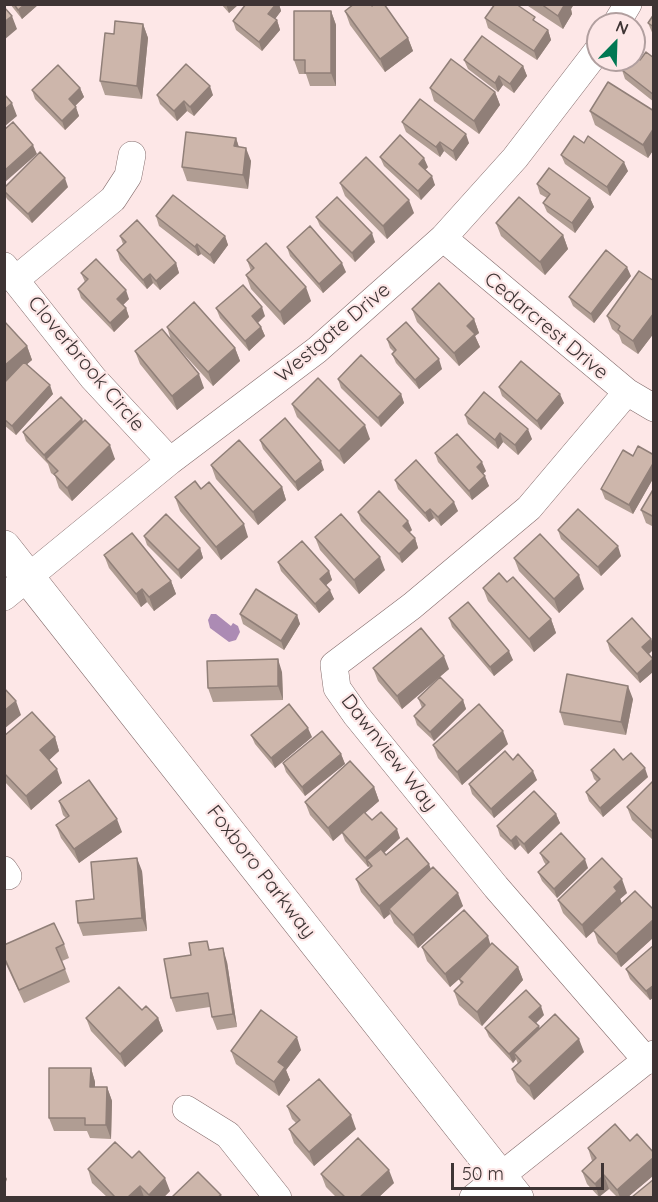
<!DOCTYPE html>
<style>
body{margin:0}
#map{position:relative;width:658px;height:1202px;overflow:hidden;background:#fde7e7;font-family:Quicksand,sans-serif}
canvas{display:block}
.frame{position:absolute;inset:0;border:6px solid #3e3434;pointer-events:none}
.north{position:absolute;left:586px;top:12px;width:60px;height:60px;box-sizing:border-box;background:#fde7e7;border:2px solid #b19f9f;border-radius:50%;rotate:23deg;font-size:16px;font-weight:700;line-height:24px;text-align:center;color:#3e3434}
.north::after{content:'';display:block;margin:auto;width:21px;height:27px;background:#017853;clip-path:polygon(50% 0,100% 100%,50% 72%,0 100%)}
.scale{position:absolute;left:451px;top:1163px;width:153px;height:27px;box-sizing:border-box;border:3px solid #3e3434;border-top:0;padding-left:8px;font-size:18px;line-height:21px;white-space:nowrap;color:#3e3434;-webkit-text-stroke:4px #fde7e7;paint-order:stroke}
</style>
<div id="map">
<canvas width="658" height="1202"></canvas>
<div class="frame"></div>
<div class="north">N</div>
<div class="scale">50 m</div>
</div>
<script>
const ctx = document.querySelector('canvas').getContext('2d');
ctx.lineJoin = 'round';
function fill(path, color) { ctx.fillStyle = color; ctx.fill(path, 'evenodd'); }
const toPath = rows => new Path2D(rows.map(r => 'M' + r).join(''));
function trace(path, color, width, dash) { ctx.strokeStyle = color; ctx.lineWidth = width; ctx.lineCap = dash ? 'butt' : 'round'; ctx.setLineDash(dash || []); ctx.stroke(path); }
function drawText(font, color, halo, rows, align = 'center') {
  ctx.font = font + ' Quicksand,sans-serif'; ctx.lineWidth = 4.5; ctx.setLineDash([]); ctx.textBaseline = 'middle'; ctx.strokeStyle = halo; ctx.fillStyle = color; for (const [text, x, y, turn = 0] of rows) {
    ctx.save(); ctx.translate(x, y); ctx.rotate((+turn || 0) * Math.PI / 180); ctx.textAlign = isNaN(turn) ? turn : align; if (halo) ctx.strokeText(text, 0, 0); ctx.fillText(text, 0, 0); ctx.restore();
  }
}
fill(toPath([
 [211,614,216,614,231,626,233,623,238,626,240,632,236,640,229,642,210,628,208,620]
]), '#ac8bb4');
const minor = toPath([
 [616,24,628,4],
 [443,238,627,392,654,408],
 [4,266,93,378,170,461],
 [15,280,113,199,128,176,132,155],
 [627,392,529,508,412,606,334,665,337,688,356,715,496,887,647,1061],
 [4,597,170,461,317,350,443,238,515,158,598,50],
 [4,870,8,876],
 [186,1109,228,1135,278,1198],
 [473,1198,654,1054]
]);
const major = toPath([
 [4,547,517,1198]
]);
trace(minor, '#846c6c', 28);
trace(major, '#846c6c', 34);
trace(minor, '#fff', 27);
trace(major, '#fff', 33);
fill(toPath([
 [10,4,39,4,22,19],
 [221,4,239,4,229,13],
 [246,4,279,4,281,11,275,19,277,20,280,30,262,51,236,30,233,21],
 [525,4,574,4,571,9,572,14,563,29],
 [331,11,336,25,336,86,310,86,306,74,299,74,294,60],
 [345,11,408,38,413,51,385,72,350,25],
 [654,14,654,37,648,23],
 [485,18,537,23,548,30,551,40,537,60,488,28],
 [143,24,148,38,142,99,105,95,100,81,114,34],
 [654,58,654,102,625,79,622,70],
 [464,60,523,66,527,76,514,93,503,85,498,92,468,69],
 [80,88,84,97,75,106,79,116,65,130,35,99,32,90],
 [430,88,495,92,500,105,479,134,434,101],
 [157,95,213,95,194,116,187,111,177,121,160,104],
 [590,111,654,111,654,149,648,158,595,125],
 [402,122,469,143,456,161,444,151,440,157,406,132],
 [236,138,239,147,251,161,248,189,187,181,182,167],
 [561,155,628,171,610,196,565,164],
 [380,157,428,167,425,170,435,185,421,200,384,166],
 [340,183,414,213,387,239,345,196],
 [537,184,590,198,594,207,575,233,547,212,543,203,547,198,540,194],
 [68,187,32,223,7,199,4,193,4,188],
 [156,216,225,236,228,245,214,264,201,254,198,256,159,226],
 [316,217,375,242,355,262,320,226],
 [496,223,563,235,568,249,545,275,501,236],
 [120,236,176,263,179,273,160,290,153,283,147,289,120,260,117,250,123,244],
 [287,247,346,272,323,293,290,256],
 [247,260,311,301,284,325,251,289,246,275,251,271],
 [81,273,129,299,123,305,126,308,129,317,114,332,81,298,78,289,85,282],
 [631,276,594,323,573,306,569,297],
 [654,281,654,333,638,354,622,343,619,335,612,329,607,316],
 [216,308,265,316,258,323,261,327,265,336,249,351,220,318],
 [412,309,474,319,479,333,475,336,480,347,459,366,417,322],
 [4,321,27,346,32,360,27,364,53,394,16,435,4,425],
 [167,327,235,348,240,361,213,386,171,340],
 [387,339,442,369,419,389,396,363,392,354,394,352,390,348],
 [135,351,204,388,177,410,140,364],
 [338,379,401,394,404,403,381,427,341,388],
 [499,387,564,403,541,430,502,396],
 [292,404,370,439,344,464,297,417],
 [465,415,532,439,518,455,503,442,498,449,468,424],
 [82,419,83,423,115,459,72,501,59,488,55,476,51,473,48,464,26,441,23,432],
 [260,440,324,470,298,491,263,449],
 [435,453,486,471,483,474,489,486,472,500,438,462],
 [654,455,654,477,633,514,605,499,601,489,633,456],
 [211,465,282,487,286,500,258,525,216,479],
 [395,480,458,511,441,526,434,518,429,522,398,489],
 [654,488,654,527,646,523,641,510],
 [175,497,248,537,221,560,180,511],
 [358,512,412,530,409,533,415,538,418,548,402,563,361,521],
 [558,530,621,556,601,576,561,539],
 [144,536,200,548,203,558,181,579,147,545],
 [315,537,385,570,359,594,320,550],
 [104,555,171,581,176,594,154,611,147,602,141,607,109,568],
 [514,558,584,589,559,613,519,571],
 [278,562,329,571,332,580,326,585,334,599,319,613,281,571],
 [507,582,551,619,556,633,534,652,488,601,483,588],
 [240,614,297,615,300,624,284,650,243,624],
 [449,618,513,660,494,676,452,627],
 [651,639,654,645,654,649,648,654,654,661,654,671,640,683,610,651,607,641],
 [373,668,449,669,402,709,378,681],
 [282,672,283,700,213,702,208,688],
 [418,698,463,700,466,709,434,741,417,725,414,716,422,708],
 [633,699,626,735,564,725,560,712],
 [251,735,312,737,275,768,255,744],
 [4,736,55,737,59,751,49,760,62,783,31,810,4,781],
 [508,744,462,785,438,758,433,745],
 [341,754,345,764,305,796,286,772,283,763],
 [513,760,537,780,494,818,472,794,469,784],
 [623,760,648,777,603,817,589,801,586,792,597,782,594,779,591,770],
 [654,780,654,841,632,820,627,807],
 [374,787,379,801,365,813,372,820,400,838,384,853,386,855,431,869,463,906,418,948,394,923,390,914,384,919,361,892,356,879,370,868,369,866,368,867,345,841,342,833,333,841,310,815,305,802],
 [59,801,122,832,79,863,61,838,56,825,66,818,63,815],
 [556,814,560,823,528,854,520,845,515,850,500,836,497,826],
 [540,853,588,868,557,898,542,881,538,872,546,865,544,862],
 [142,871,147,931,83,936,78,923,94,899],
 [627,893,620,899,622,904,654,910,654,937,621,967,598,943,594,931,586,938,563,913,558,900],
 [64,944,69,958,62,961,70,982,24,1003,4,960,4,945],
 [491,944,518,967,523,980,482,1026,459,1005,454,991,461,984,459,979,450,987,427,961,422,947],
 [654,945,654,997,650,1000,630,979,626,969],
 [211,950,227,962,237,1027,217,1030,212,1017,210,1007,176,1012,171,998,191,955],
 [142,1010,158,1018,163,1031,125,1067,91,1031,86,1018],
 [544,1015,536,1023,540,1029,584,1052,534,1100,517,1082,512,1069,518,1064,516,1059,513,1063,489,1037,485,1028],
 [301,1050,286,1070,290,1080,279,1096,236,1064,231,1051],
 [91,1068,95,1082,95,1087,107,1087,112,1101,111,1139,90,1138,87,1131,54,1131,49,1118],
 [287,1106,356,1129,314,1166,294,1143,289,1129,296,1123,292,1119],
 [630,1141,654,1153,654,1175,628,1197,617,1197,609,1189,599,1197,587,1184,582,1171,592,1161,588,1148],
 [132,1158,170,1191,164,1197,107,1197,92,1183,88,1169],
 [321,1174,394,1183,379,1197,336,1197,326,1187]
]), '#b09d93');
fill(toPath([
 [25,4,39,4,22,19,18,10],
 [226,4,239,4,229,13],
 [276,4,279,4,281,11,272,23,268,14],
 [565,4,574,4,571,9,572,14,563,29,558,16],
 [331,11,336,25,336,86,331,73],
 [12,16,17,29,4,40,4,22],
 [277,20,280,30,262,51,259,42],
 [143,24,148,38,142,99,137,86],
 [548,30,551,40,537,60,534,51],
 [408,38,413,51,385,72,380,59],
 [523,66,527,76,514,93,510,84],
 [499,76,503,85,498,92,495,83],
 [210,86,213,95,194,116,190,107],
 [80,88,84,97,72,109,69,99],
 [495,92,500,105,479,134,474,121],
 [184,101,187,111,177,121,174,111],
 [12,103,17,116,4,127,4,110],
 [76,107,79,116,65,130,62,121],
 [654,128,654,149,648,158,643,145],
 [466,134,469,143,456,161,453,151],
 [236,138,240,151,234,146],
 [440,142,444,151,440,157,436,147],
 [33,145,37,154,4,183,4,171],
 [246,148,251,161,248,189,243,175],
 [424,158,428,167,422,173,419,164],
 [624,162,628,171,610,196,607,187],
 [432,176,435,185,421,200,418,191],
 [65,178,68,187,32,223,28,214],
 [590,198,594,207,575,233,572,223],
 [409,200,414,213,387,239,383,226],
 [372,233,375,242,355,262,352,253],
 [563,235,568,249,545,275,540,262],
 [225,236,228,245,214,264,210,255],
 [197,244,201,254,198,256,195,247],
 [176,263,179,273,160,290,156,281],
 [342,263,346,272,323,293,319,284],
 [627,267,631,276,594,323,591,314],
 [150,274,153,283,147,289,143,280],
 [306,287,311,301,284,325,280,312],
 [126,290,129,299,120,308,117,299],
 [262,307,265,316,255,325,252,316],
 [126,308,129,317,114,332,110,323],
 [654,313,654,333,638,354,633,341],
 [474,319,479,333,475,336,480,347,459,366,454,353,467,326],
 [261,327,265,336,249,351,245,341],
 [27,346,32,360,4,384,4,366],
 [235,348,240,361,213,386,208,372],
 [439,359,442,369,419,389,415,380],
 [199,374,204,388,177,410,172,396],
 [50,385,53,394,16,435,12,426],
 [401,394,404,403,381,427,378,418],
 [560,394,564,403,541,430,537,421],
 [82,419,85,428,46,459,48,464,44,455],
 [365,425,370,439,344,464,339,451],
 [528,429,532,439,518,455,515,445],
 [500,433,503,442,498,449,495,440],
 [110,445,115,459,72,501,67,488],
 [321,461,324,470,298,491,295,482],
 [482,462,486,471,480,476,477,467],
 [654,462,654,477,633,514,629,505],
 [485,476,489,486,472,500,469,491],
 [282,487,286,500,258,525,253,512],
 [454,502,458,511,441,526,438,517],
 [430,509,434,518,429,522,425,513],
 [408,521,412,530,406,535,403,526],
 [244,524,248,537,221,560,216,547],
 [415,538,418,548,402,563,399,554],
 [618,546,621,556,601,576,598,567],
 [200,548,203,558,181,579,178,570],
 [380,557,385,570,359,594,354,580],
 [329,571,332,580,323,588,320,579],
 [579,575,584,589,559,613,554,599],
 [171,581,176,594,154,611,149,597],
 [142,589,147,602,141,607,136,594],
 [330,590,334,599,319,613,315,604],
 [297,615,300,624,284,650,281,641],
 [551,619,556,633,534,652,529,639],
 [651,639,654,645,654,649,646,657,642,647],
 [509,651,513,660,494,676,490,667],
 [444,656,449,669,402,709,397,696],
 [278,659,282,672,283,700,278,686],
 [653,659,654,671,640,683,637,674],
 [628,686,633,699,626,735,621,722],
 [463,700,466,709,434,741,430,732],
 [16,701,21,715,4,729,4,711],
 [308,728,312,737,275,768,271,758],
 [503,731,508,744,462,785,457,772],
 [55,737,59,751,45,764,40,750],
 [341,754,345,764,305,796,302,787],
 [645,768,648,777,603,817,600,808],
 [57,769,62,783,31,810,26,796],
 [533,771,537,780,494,818,491,809],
 [374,787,379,801,333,841,328,828],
 [556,814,560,823,528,854,524,844],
 [117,819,122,832,79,863,74,849],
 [397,829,400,838,371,865,367,860,369,866,368,867,365,858],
 [516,836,520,845,515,850,511,841],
 [137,858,142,871,147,931,142,918],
 [585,859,588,868,557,898,554,889],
 [429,864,434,877,389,909,390,914,384,919,379,906],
 [622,879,627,893,620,899,622,904,586,938,582,925,614,887],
 [458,893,463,906,418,948,413,935],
 [654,919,654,937,621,967,616,954],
 [488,936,492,950,450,987,445,974],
 [223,948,227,962,237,1027,233,1014],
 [518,967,523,980,482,1026,477,1012],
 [654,985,654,997,650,1000,646,991],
 [541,1006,544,1015,533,1026,529,1017],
 [158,1018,163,1031,125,1067,120,1054],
 [539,1026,542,1035,514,1053,516,1059,513,1063,509,1054],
 [297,1037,301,1050,286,1070,290,1080,279,1096,274,1082,278,1062],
 [579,1039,584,1052,534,1100,529,1086],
 [91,1068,95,1082,95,1100,90,1087],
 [107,1087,112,1101,111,1139,106,1125],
 [351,1115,356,1129,314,1166,309,1152],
 [654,1157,654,1175,628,1197,620,1197,617,1190],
 [389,1170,394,1183,379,1197,360,1197],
 [4,1173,7,1179,4,1187],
 [604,1175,609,1189,599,1197,595,1184],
 [165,1178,170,1191,164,1197,150,1197,149,1195],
 [140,1186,144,1197,128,1197]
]), '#907f78');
const building = toPath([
 [14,4,25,4,18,10,14,4],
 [246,4,276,4,268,14,277,20,259,42,233,21,246,4],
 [354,4,371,4,372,6,374,4,384,4,408,38,380,59,345,11,354,4],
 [495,4,516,4,535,17,533,20,548,30,534,51,485,18,495,4],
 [541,4,565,4,558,16,541,4],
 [4,7,12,16,4,22,4,7],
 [294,11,331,11,331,73,305,73,305,60,294,60,294,11],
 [654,14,654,27,648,23,654,14],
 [115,21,143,24,137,86,100,81,105,33,114,34,115,21],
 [482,36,523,66,510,84,499,76,495,83,464,60,482,36],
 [646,52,654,58,654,95,622,70,630,60,634,60,634,55,640,60,646,52],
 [451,59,495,92,474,121,430,88,451,59],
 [186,64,210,86,190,107,184,101,174,111,157,95,186,64],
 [58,65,80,88,69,99,76,107,62,121,32,90,58,65],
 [608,82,654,111,654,128,643,145,590,111,608,82],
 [4,94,12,103,4,110,4,94],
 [420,99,466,134,453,151,440,142,436,147,402,122,420,99],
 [13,122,33,145,4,171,4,130,13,122],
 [186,132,236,138,234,146,246,148,243,175,182,167,186,132],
 [400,135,424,158,419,164,432,176,418,191,380,157,400,135],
 [574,136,584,143,588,136,624,162,607,187,561,155,574,136],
 [40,152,65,178,28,214,4,191,4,188,40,152],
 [366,157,409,200,383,226,340,183,366,157],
 [549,168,590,198,572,223,543,203,550,194,537,184,549,168],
 [173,195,225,236,210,255,197,244,195,247,156,216,173,195],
 [337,197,372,233,352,253,316,217,337,197],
 [519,197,563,235,540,262,496,223,519,197],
 [137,220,176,263,156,281,150,274,143,280,117,250,126,242,120,236,137,220],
 [310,226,342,263,319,284,287,247,310,226],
 [266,243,306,287,280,312,246,275,254,268,247,260,266,243],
 [606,250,627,267,591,314,569,297,606,250],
 [96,259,126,290,117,299,126,308,110,323,78,289,88,279,81,273,96,259],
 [639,271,654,281,654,313,633,341,618,330,620,326,607,316,639,271],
 [439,283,474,319,467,326,475,334,454,353,412,309,439,283],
 [243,285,262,307,252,316,261,327,245,341,216,308,243,285],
 [194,302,235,348,208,372,167,327,194,302],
 [4,321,27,346,4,366,4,321],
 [406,322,439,359,415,380,392,354,396,350,387,339,406,322],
 [162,329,199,374,172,396,135,351,162,329],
 [361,355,401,394,378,418,338,379,361,355],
 [521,361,560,394,537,421,499,387,521,361],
 [24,362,50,385,12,426,4,419,4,383,24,362],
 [318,378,365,425,339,451,292,404,318,378],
 [484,392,528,429,515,445,500,433,495,440,465,415,484,392],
 [61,397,82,419,44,455,23,432,61,397],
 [285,418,321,461,295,482,260,440,285,418],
 [85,420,110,445,67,488,54,474,58,471,46,459,85,420],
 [457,434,482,462,477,467,485,476,469,491,435,453,457,434],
 [239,440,282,487,253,512,211,465,239,440],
 [638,446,654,455,654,462,629,505,601,489,623,450,633,456,638,446],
 [416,460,454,502,438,517,430,509,425,513,395,480,416,460],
 [195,481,201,489,209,482,244,524,216,547,175,497,195,481],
 [654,488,654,517,641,510,654,488],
 [379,491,408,521,403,526,415,538,399,554,358,512,379,491],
 [578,509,618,546,598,567,558,530,578,509],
 [166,514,200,548,178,570,144,536,166,514],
 [341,514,380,557,354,580,315,537,341,514],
 [132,533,171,581,149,597,142,589,136,594,104,555,132,533],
 [540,534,579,575,554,599,514,558,540,534],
 [302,541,329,571,320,579,330,590,315,604,278,562,302,541],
 [499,573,507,582,513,577,551,619,529,639,483,588,499,573],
 [256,589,297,615,281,641,240,614,256,589],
 [468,602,509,651,490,667,449,618,468,602],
 [632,618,651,639,642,647,653,659,637,674,607,641,632,618],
 [421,628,444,656,397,696,373,668,421,628],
 [278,659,278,686,208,688,207,661,278,659],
 [567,674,628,686,621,722,560,712,567,674],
 [440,677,463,700,430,732,414,716,425,705,418,698,440,677],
 [4,688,16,701,4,711,4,688],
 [289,704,308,728,271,758,251,735,289,704],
 [479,704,503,731,457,772,433,745,479,704],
 [32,712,55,737,40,750,57,769,26,796,4,773,4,736,32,712],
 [322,731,341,754,302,787,283,763,322,731],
 [614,749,623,760,631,753,645,768,600,808,586,792,600,779,591,770,614,749],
 [505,751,513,760,518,754,533,771,491,809,469,784,505,751],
 [350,761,374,787,328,828,305,802,350,761],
 [89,780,117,819,74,849,56,825,69,816,59,801,89,780],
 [654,780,654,830,652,831,627,807,654,780],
 [534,791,556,814,524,844,516,836,511,841,497,826,534,791],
 [364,812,372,820,381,812,397,829,365,858,342,832,364,812],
 [561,833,585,859,554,889,538,872,549,862,540,853,561,833],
 [407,838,429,864,379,906,356,879,372,866,367,860,381,849,386,855,407,838],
 [137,858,142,918,78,923,76,901,94,899,91,862,137,858],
 [602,858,622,879,614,887,617,891,582,925,558,900,602,858],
 [433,867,458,893,413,935,389,909,433,867],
 [635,891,654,910,654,919,616,954,593,930,635,891],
 [464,910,488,936,445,974,422,947,464,910],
 [54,923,64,944,56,948,65,969,19,990,4,957,4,945,54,923],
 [207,941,209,950,223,948,233,1014,212,1017,208,993,171,998,164,959,191,955,189,943,207,941],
 [492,943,518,967,477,1012,454,991,463,982,459,979,492,943],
 [654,945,654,985,646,991,626,969,654,945],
 [119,987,142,1010,146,1006,158,1018,120,1054,86,1018,119,987],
 [526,990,541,1006,529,1017,539,1026,509,1054,485,1028,526,990],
 [261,1010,297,1037,278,1062,285,1067,274,1082,231,1051,261,1010],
 [555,1014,579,1039,529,1086,512,1069,521,1061,514,1053,555,1014],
 [49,1068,91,1068,90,1087,107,1087,106,1125,85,1125,85,1118,49,1118,49,1068],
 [319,1079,351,1115,309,1152,289,1129,300,1120,287,1106,319,1079],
 [615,1124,630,1141,637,1134,654,1153,654,1157,617,1190,604,1175,595,1184,582,1171,596,1158,588,1148,615,1124],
 [358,1138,389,1170,360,1197,345,1197,321,1174,358,1138],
 [115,1142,132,1158,139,1151,165,1178,149,1195,140,1186,128,1197,115,1197,88,1169,115,1142],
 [198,1172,221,1195,218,1197,172,1197,198,1172],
 [654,1179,654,1197,632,1197,654,1179]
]);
fill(building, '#cdb6ab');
trace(building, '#907f78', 1.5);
drawText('20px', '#3e3434', '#fde7e7', [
 ["Cedarcrest Drive",546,326,40],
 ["Westgate Drive",333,333,-40],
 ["Cloverbrook Circle",86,364,50],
 ["Dawnview Way",389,753,52],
 ["Foxboro Parkway",261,872,52]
]);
</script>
